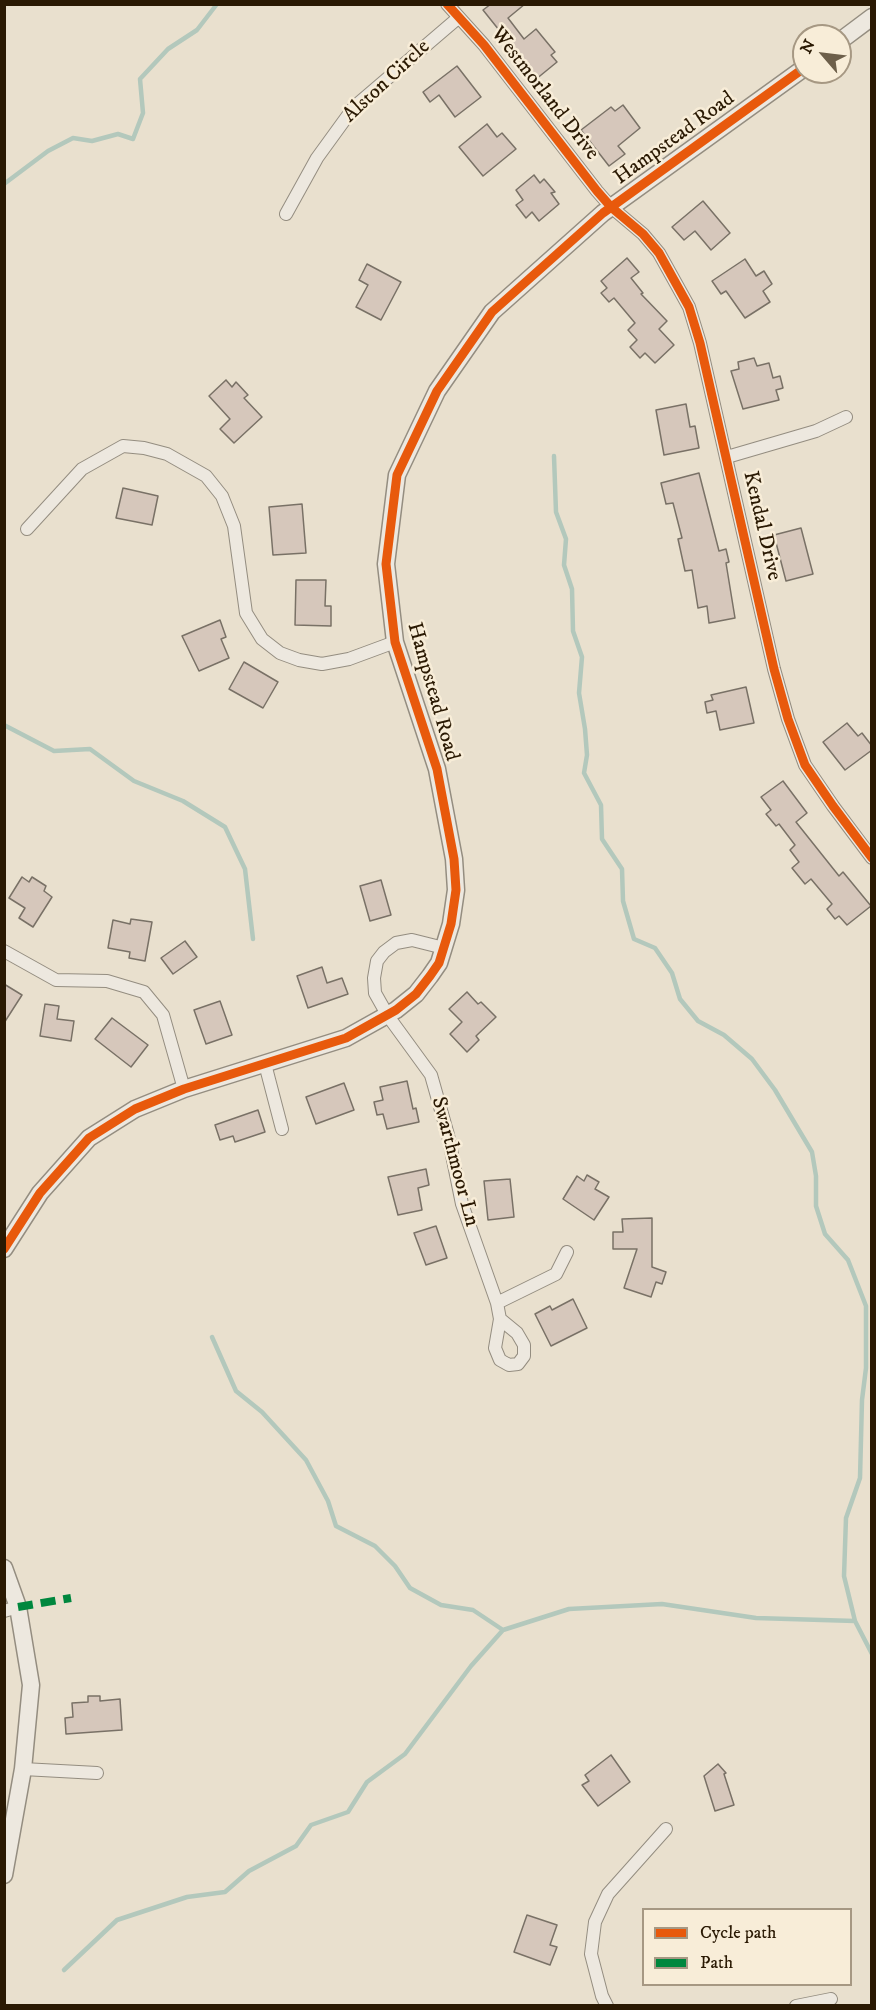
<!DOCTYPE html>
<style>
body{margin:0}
#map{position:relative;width:876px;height:2010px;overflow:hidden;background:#e9e0ce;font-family:"IM FELL DW Pica",serif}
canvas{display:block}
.frame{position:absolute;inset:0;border:6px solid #2a1903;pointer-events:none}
.legend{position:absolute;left:642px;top:1908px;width:210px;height:78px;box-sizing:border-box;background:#f8edd8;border:2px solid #a69883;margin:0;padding:8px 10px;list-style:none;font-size:18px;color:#2a1903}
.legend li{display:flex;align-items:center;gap:12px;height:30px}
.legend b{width:30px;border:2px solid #a69883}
.north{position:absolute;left:792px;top:24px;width:60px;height:60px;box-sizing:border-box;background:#f8edd8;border:2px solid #a69883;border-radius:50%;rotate:298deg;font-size:16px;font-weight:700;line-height:24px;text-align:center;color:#2a1903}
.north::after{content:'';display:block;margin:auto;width:21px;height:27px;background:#6d5f4a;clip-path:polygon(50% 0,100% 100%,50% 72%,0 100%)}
</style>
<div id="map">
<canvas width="876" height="2010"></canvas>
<div class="frame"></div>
<ul class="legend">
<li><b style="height:8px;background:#e8590c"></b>Cycle path</li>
<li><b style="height:8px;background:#00873e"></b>Path</li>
</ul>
<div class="north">N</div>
</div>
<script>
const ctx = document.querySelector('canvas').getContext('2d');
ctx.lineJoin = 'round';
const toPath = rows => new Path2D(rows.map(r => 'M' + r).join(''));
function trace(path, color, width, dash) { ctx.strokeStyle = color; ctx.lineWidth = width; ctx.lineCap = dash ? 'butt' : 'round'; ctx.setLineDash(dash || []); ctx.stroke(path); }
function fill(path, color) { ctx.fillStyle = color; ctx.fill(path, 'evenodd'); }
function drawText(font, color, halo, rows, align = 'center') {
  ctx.font = font + ' "IM FELL DW Pica",serif'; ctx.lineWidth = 5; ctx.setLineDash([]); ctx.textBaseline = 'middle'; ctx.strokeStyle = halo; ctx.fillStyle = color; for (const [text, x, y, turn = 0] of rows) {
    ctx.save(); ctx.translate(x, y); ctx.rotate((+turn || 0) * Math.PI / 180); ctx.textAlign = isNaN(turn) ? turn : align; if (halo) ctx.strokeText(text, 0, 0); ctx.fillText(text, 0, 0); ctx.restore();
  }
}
trace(toPath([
 [4,184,48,151,73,138,92,141,118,134,133,139,143,113,140,79,168,49,197,30,217,4],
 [554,456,556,512,566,539,564,565,572,589,573,631,582,657,579,693,585,729,587,755,584,773,601,805,602,839,622,869,623,901,634,939,655,948,672,973,680,999,698,1021,724,1035,752,1059,775,1090,812,1152,816,1176,816,1206,825,1234,848,1260,866,1306,866,1368,862,1400,860,1478,846,1518,844,1576,855,1621,872,1654],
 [4,725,54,751,90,749,134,781,183,801,225,827,245,869,253,939],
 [212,1337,236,1391,262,1412,306,1460,328,1501,336,1526,375,1546,395,1566,410,1588,441,1605,473,1610,503,1630,569,1609,662,1604,756,1618,855,1621],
 [64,1970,117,1920,187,1897,225,1892,249,1871,296,1846,311,1825,348,1812,367,1782,405,1754,471,1666,503,1630]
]), '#b3c8bc', 4.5);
const building = toPath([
 [491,4,525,4,508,18,524,39,536,29,555,52,551,55,557,62,535,80,505,42,507,40,483,10,491,4],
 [457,66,481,97,455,117,439,95,430,102,423,92,457,66],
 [623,105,640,128,618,146,625,154,609,166,581,130,611,107,615,111,623,105],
 [487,124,497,137,502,133,516,149,483,176,459,147,487,124],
 [534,175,540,183,544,179,555,192,551,193,559,204,539,221,532,212,526,218,516,205,523,200,516,190,534,175],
 [703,201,730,233,711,250,695,231,684,240,672,227,703,201],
 [627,258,639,272,631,278,643,293,641,294,667,321,659,329,674,345,655,363,645,353,640,358,630,347,637,340,628,330,635,323,614,298,609,302,601,293,607,288,601,281,627,258],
 [745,259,756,276,764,271,772,284,763,291,770,302,745,318,726,291,721,294,712,281,745,259],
 [367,264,401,282,381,320,356,307,368,285,359,280,367,264],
 [754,358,757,366,769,363,773,378,780,376,783,388,776,390,779,400,743,409,731,371,739,369,738,362,754,358],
 [226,380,232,387,236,382,248,395,244,398,262,417,234,443,220,429,230,419,209,396,226,380],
 [686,404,690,427,695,426,699,448,664,455,656,410,686,404],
 [699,473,719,551,726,549,729,562,726,563,735,618,709,623,707,606,698,608,692,570,685,571,678,539,682,538,673,503,666,504,661,483,699,473],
 [123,488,158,496,152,525,116,518,123,488],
 [302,504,306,553,273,555,269,507,302,504],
 [801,528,813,574,786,581,774,535,801,528],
 [296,580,326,580,325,606,331,606,331,626,295,625,296,580],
 [220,620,226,637,221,639,229,658,199,671,182,636,220,620],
 [244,662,278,682,263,708,229,689,244,662],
 [746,687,754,723,720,730,716,711,707,713,705,702,713,700,711,695,746,687],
 [847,723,858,736,862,733,872,746,872,750,845,770,823,742,847,723],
 [783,781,807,813,796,822,839,876,843,872,871,906,847,925,839,916,835,919,827,909,832,904,811,879,805,884,792,868,799,862,790,850,795,845,779,824,776,826,766,814,771,810,761,797,783,781],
 [22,877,29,882,32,877,46,886,44,891,52,897,33,927,19,918,25,908,9,898,22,877],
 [381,880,391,915,370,921,360,886,381,880],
 [131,919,152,922,145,961,129,958,130,952,108,948,113,920,130,924,131,919],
 [185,941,197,957,173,974,161,958,185,941],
 [322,967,327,983,342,978,348,994,308,1008,297,976,322,967],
 [4,984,22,995,4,1023,4,984],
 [467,992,478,1004,481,1002,496,1017,476,1036,479,1040,467,1052,450,1034,462,1022,449,1009,467,992],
 [220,1001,232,1035,206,1044,194,1010,220,1001],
 [45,1004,59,1006,57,1019,74,1021,71,1041,40,1036,45,1004],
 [112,1018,148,1045,131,1067,95,1039,112,1018],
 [407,1081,413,1109,416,1108,419,1122,387,1129,383,1114,377,1115,374,1102,383,1100,380,1087,407,1081],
 [344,1083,354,1110,316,1124,306,1097,344,1083],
 [258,1110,265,1132,235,1142,233,1136,220,1140,215,1125,258,1110],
 [426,1169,429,1185,418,1188,422,1210,398,1215,388,1177,426,1169],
 [587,1175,599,1182,595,1189,609,1197,594,1220,563,1199,577,1176,584,1181,587,1175],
 [510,1179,514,1217,488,1220,484,1181,510,1179],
 [652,1218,652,1267,666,1272,662,1284,656,1282,651,1297,624,1288,637,1249,613,1249,613,1232,623,1232,622,1219,652,1218],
 [436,1226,447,1258,426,1265,414,1233,436,1226],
 [573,1299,587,1328,551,1346,535,1314,550,1306,552,1310,573,1299],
 [88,1696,100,1696,100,1701,120,1699,122,1730,66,1734,65,1718,73,1717,72,1703,88,1702,88,1696],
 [611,1755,630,1782,598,1806,582,1785,589,1781,585,1775,611,1755],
 [718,1764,726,1773,724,1774,734,1805,715,1811,704,1776,718,1764],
 [527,1915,557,1925,550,1945,557,1947,550,1965,514,1952,527,1915]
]);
fill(building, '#d6c7bb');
trace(building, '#797166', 1.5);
const minor = toPath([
 [447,4,484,45,597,191,611,207,643,234,659,253,689,307,700,343,774,669,788,719,805,765,833,806,872,858],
 [286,214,317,158,354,107,458,18],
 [727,457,816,431,846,417],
 [27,529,82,469,123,446,144,448,167,454,206,476,222,496,234,526,246,613,262,639,280,653,299,660,322,664,349,659,395,642],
 [444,948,412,940,396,943,384,952,377,961,374,978,375,993,388,1016,431,1075,448,1135,462,1204,497,1303,500,1319,495,1348,500,1360,509,1365,518,1364,524,1356,524,1345,517,1333,500,1319],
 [4,951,56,980,107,981,144,992,163,1015,184,1089],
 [265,1064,282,1129],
 [497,1303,556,1274,567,1252],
 [4,1611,18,1607],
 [23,1769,97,1773],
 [607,2006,602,1996,591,1954,595,1922,608,1894,666,1829],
 [796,2006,831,1999]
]);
const tertiary = toPath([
 [840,41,872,17],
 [4,1249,40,1193,89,1138,135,1109,184,1089,346,1038,396,1010,416,994,430,976,439,963,451,924,456,890,454,859,437,769,395,642,386,564,397,475,437,391,492,312,603,213,804,68],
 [4,1568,18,1607,31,1685,23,1769,4,1875]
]);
trace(minor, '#948d80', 14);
trace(tertiary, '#948d80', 19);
trace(minor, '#ede8df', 12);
trace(tertiary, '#ede8df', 16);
trace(toPath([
 [18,1607,71,1598]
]), '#00873e', 8, [15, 8]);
trace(toPath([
 [447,4,484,45,597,191,611,207,643,234,659,253,689,307,700,343,774,669,788,719,805,765,833,806,872,858],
 [4,1249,40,1193,89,1138,135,1109,184,1089,346,1038,396,1010,416,994,430,976,439,963,451,924,456,890,454,859,437,769,395,642,386,564,397,475,437,391,492,312,603,213,804,68]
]), '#e8590c', 9);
drawText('21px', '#2a1903', '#f8edd8', [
 ["Alston Circle",387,82,-43],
 ["Westmorland Drive",544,94,52],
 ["Hampstead Road",675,139,-36],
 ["Kendal Drive",761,526,77],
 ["Hampstead Road",432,692,74],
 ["Swarthmoor Ln",454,1162,75]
]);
</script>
